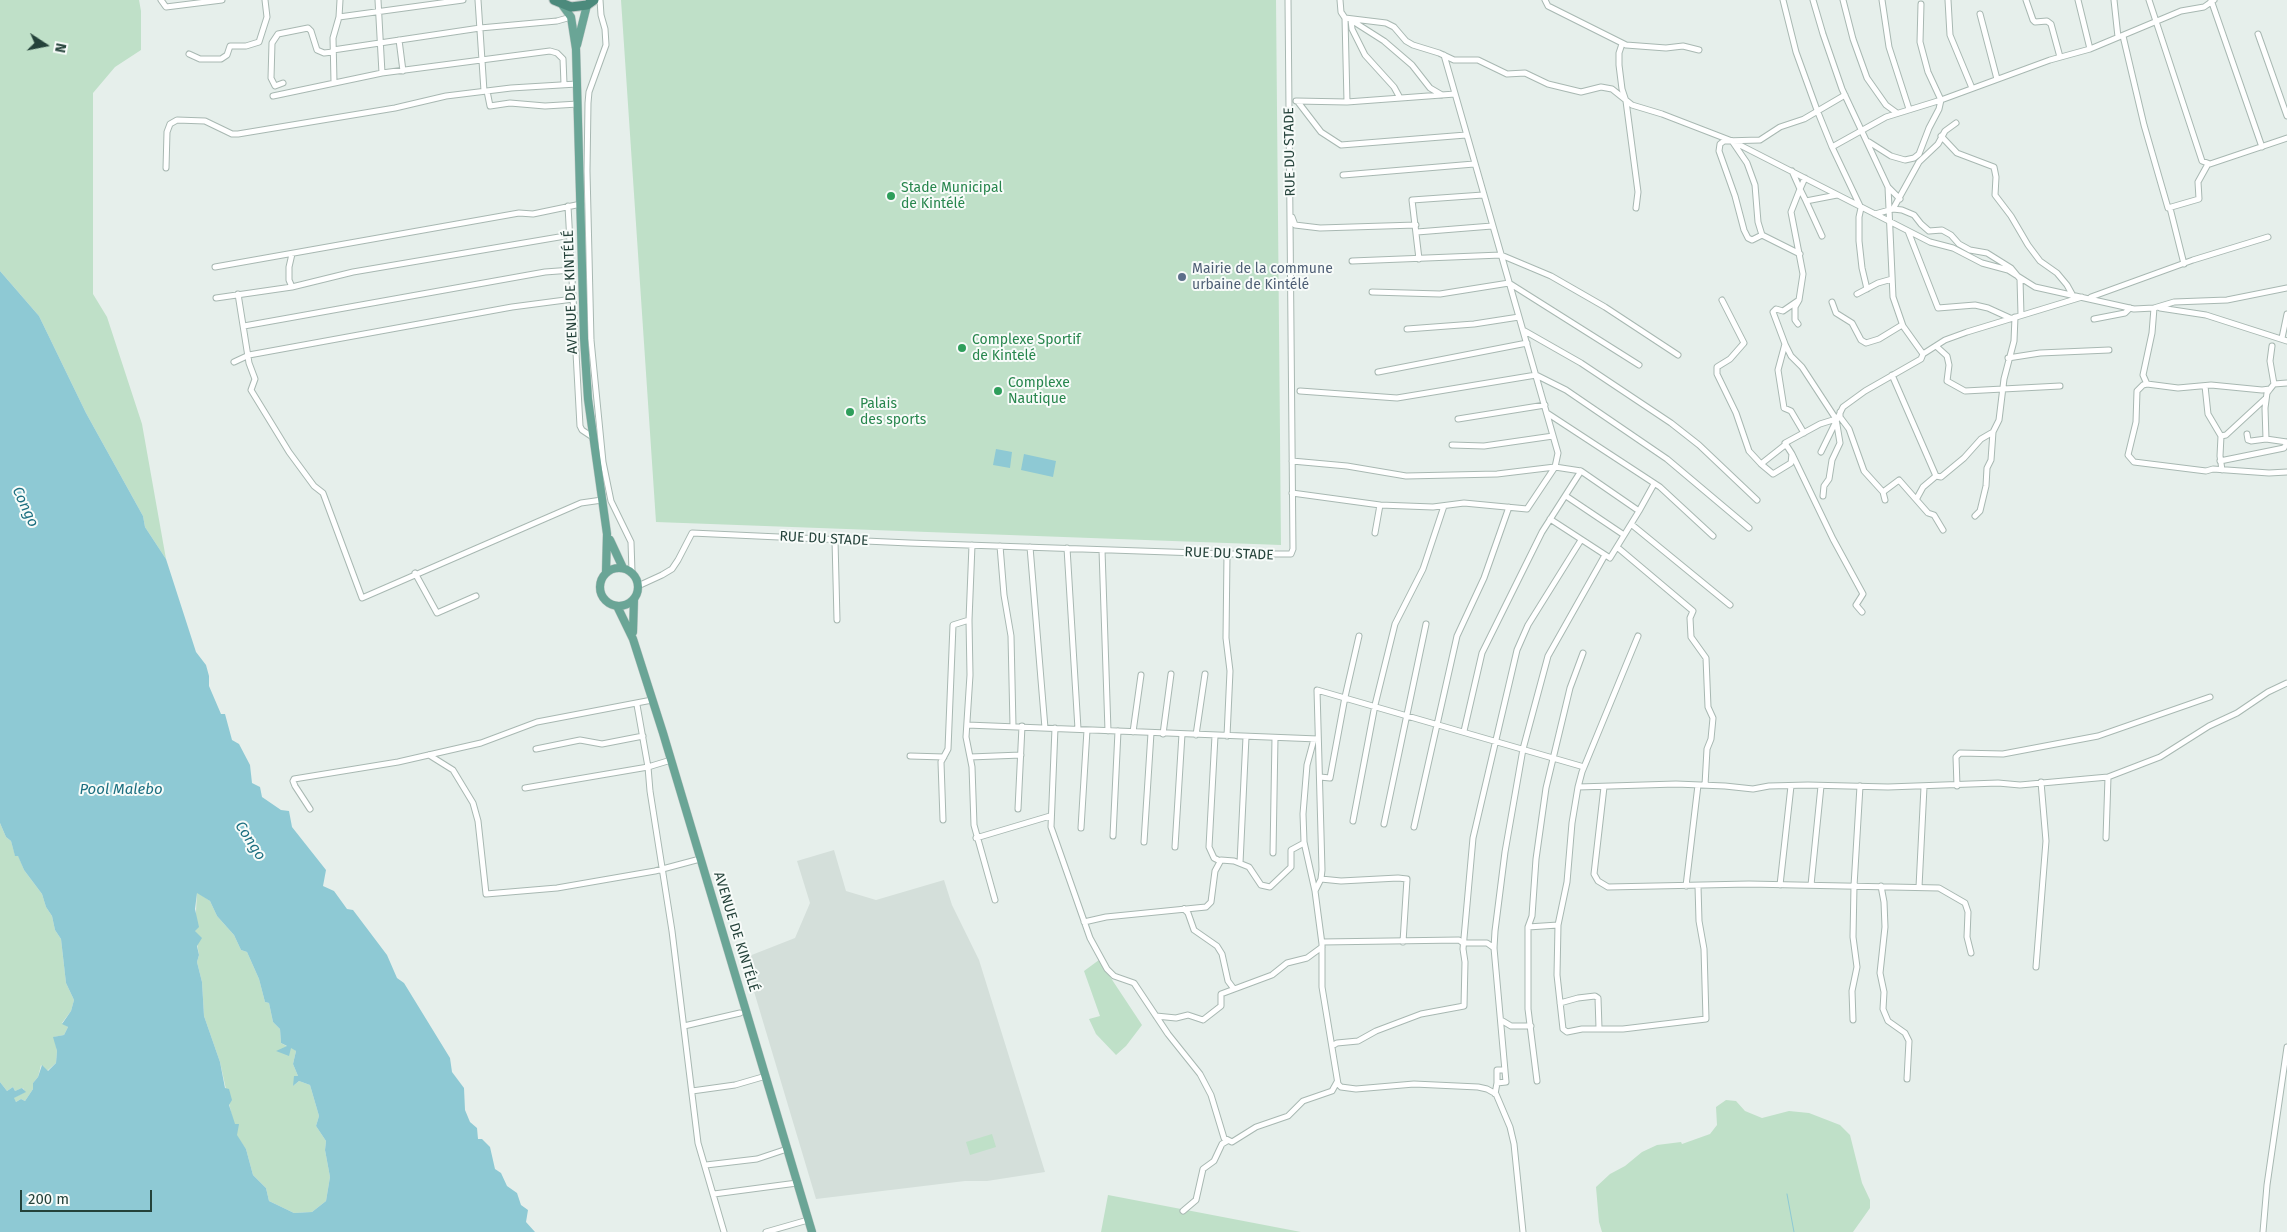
<!DOCTYPE html>
<meta charset="utf-8">
<style>
body{margin:0}
#map{position:relative;width:2287px;height:1232px;overflow:hidden;background:#e6efeb;font-family:"Fira Sans",sans-serif}
canvas{display:block}
.north{position:absolute;left:20px;top:20px;width:50px;height:50px;-webkit-text-stroke:4px #f7fbf9;paint-order:stroke;rotate:101deg;font-size:14px;font-weight:700;line-height:20px;text-align:center;color:#24423a}
.north::after{content:'';display:block;margin:auto;width:18px;height:22px;background:#24423a;clip-path:polygon(50% 0,100% 100%,50% 72%,0 100%)}
.scale{position:absolute;left:20px;top:1190px;width:132px;height:22px;box-sizing:border-box;border:2px solid #24423a;border-top:0;padding-left:6px;font-size:15px;line-height:18px;white-space:nowrap;color:#24423a;-webkit-text-stroke:4px #f7fbf9;paint-order:stroke}
</style>
<div id="map">
<canvas width="2287" height="1232"></canvas>
<div class="north">N</div>
<div class="scale">200 m</div>
</div>
<script>
const ctx = document.querySelector('canvas').getContext('2d');
ctx.lineJoin = 'round';
function fill(path, color) { ctx.fillStyle = color; ctx.fill(path, 'evenodd'); }
const toPath = rows => new Path2D(rows.map(r => 'M' + r).join(''));
function trace(path, color, width, dash) { ctx.strokeStyle = color; ctx.lineWidth = width; ctx.lineCap = dash ? 'butt' : 'round'; ctx.setLineDash(dash || []); ctx.stroke(path); }
function drawText(font, color, halo, rows, align = 'center') {
  ctx.font = font + ' "Fira Sans",sans-serif'; ctx.lineWidth = 4; ctx.setLineDash([]); ctx.textBaseline = 'middle'; ctx.strokeStyle = halo; ctx.fillStyle = color; for (const [text, x, y, turn = 0] of rows) {
    ctx.save(); ctx.translate(x, y); ctx.rotate((+turn || 0) * Math.PI / 180); ctx.textAlign = isNaN(turn) ? turn : align; if (halo) ctx.strokeText(text, 0, 0); ctx.fillText(text, 0, 0); ctx.restore();
  }
}
fill(toPath([
 [834,850,846,891,876,900,944,880,952,905,979,960,1045,1172,987,1181,965,1181,816,1199,744,958,795,938,810,903,797,861]
]), '#d4dfda');
fill(toPath([
 [0,0,139,0,141,11,141,50,115,67,93,93,93,294,107,317,142,424,166,559,145,527,143,516,86,413,39,316,0,271],
 [621,0,1276,0,1281,545,656,522],
 [0,823,6,837,11,841,15,855,18,855,24,870,42,894,46,907,52,916,55,930,61,939,66,983,74,1000,71,1011,62,1023,68,1027,64,1035,54,1037,57,1051,56,1063,47,1071,41,1065,38,1077,33,1083,33,1089,25,1101,21,1099,16,1102,13,1098,25,1092,23,1088,15,1091,13,1087,7,1091,0,1082],
 [197,892,210,901,217,916,234,935,241,950,247,952,259,979,265,1002,269,1003,273,1022,280,1029,281,1043,288,1047,277,1051,291,1047,296,1051,293,1064,298,1076,293,1086,299,1081,310,1085,319,1116,316,1126,326,1141,325,1150,330,1177,326,1201,312,1212,294,1213,269,1201,266,1188,253,1175,246,1149,236,1135,220,1062,204,1016,202,982,197,962,199,955,195,931],
 [1099,960,1142,1025,1126,1046,1116,1055,1096,1034,1089,1019,1100,1016,1084,971],
 [1726,1100,1736,1101,1745,1111,1762,1118,1789,1111,1809,1113,1840,1125,1850,1135,1862,1183,1870,1200,1870,1208,1853,1232,1602,1232,1599,1222,1596,1187,1610,1174,1625,1166,1642,1152,1657,1145,1681,1142,1682,1144,1710,1134,1717,1125,1716,1107],
 [992,1134,996,1147,970,1155,966,1142],
 [1108,1195,1301,1232,1101,1232]
]), '#bfe0c8');
fill(toPath([
 [0,271,39,316,86,413,143,516,145,527,166,559,196,652,206,665,209,676,209,686,221,714,225,714,232,740,239,744,250,765,252,783,260,787,262,797,281,810,289,811,292,827,326,870,323,886,334,891,347,909,353,910,387,955,397,978,404,983,450,1058,452,1072,464,1088,465,1110,470,1122,477,1128,478,1139,482,1139,490,1147,495,1169,501,1173,507,1186,517,1193,521,1205,528,1210,526,1222,535,1232,0,1232,0,1082,7,1091,13,1087,15,1091,22,1088,26,1092,14,1098,16,1102,21,1099,25,1101,33,1089,33,1083,38,1077,42,1065,48,1071,56,1063,57,1051,53,1037,64,1035,68,1027,62,1024,71,1011,74,1000,66,983,61,939,55,930,52,916,46,907,42,894,24,870,18,856,15,856,11,841,6,837,0,823],
 [197,893,210,901,217,916,234,935,241,950,247,952,259,979,265,1002,269,1003,273,1022,280,1029,281,1043,287,1046,276,1051,289,1056,291,1048,296,1051,293,1064,298,1076,294,1076,293,1086,299,1081,310,1085,319,1116,316,1126,326,1141,325,1150,330,1177,326,1201,312,1212,294,1213,269,1201,266,1188,253,1175,246,1149,237,1135,239,1124,235,1124,229,1105,232,1100,229,1089,225,1088,220,1062,204,1016,202,982,197,962,199,955,197,946,202,938,195,931,199,927,195,909],
 [996,449,1012,452,1010,468,993,465],
 [1024,454,1056,461,1053,477,1021,470]
]), '#8ec9d4');
trace(toPath([
 [1787,1194,1794,1232]
]), '#8ec9d4', 1);
const minor = toPath([
 [161,0,166,7,222,0],
 [378,0,382,73],
 [478,0,484,91],
 [600,0,601,15,605,29,606,45,589,92,588,103,587,171,591,340,603,462,611,501,631,542,632,572],
 [1340,0,1341,12,1345,18,1386,23,1394,27,1406,41,1413,45,1439,53,1454,60,1478,60,1507,74,1525,73,1548,84,1581,92,1601,87,1612,89,1632,105,1662,114,1732,141,1930,242,1953,248,1982,263,2008,270,2035,287,2134,309,2154,308,2174,302,2227,300,2287,288],
 [1545,0,1548,6,1626,45,1666,48,1683,46,1699,50],
 [1783,0,1796,52,1817,110,1832,147,1861,208,1859,217,1859,241,1862,268,1867,289],
 [1813,0,1823,34,1842,89,1888,187,1893,297,1903,326,1923,354,1921,359,1865,391,1843,407,1821,452],
 [1843,0,1853,39,1867,78,1886,105,1897,113],
 [1882,0,1889,47,1909,109],
 [1948,0,1950,35,1972,88],
 [2026,0,2033,20,2035,22,2047,21,2051,24,2060,57],
 [2078,0,2090,49],
 [2114,0,2118,37],
 [2149,0,2202,161,2210,164,2287,138],
 [2211,0,2262,147],
 [1980,14,1997,79],
 [339,17,463,0],
 [1345,18,1347,102],
 [1351,20,1384,41,1412,65,1430,88,1442,95],
 [1351,20,1352,29,1365,55,1394,87,1400,98],
 [2258,34,2287,116],
 [2123,36,2144,125,2168,208,2199,199,2198,182,2208,164],
 [399,40,403,71],
 [1622,44,1619,53,1619,65,1622,89,1626,101,1638,192,1636,208],
 [333,50,480,28,557,21,571,17],
 [189,54,200,59,221,59,227,55,230,46,246,46,259,42,267,17,265,0],
 [334,82,333,38,339,17,340,0],
 [283,83,275,86,271,78,272,43,278,34,308,28,311,31,317,50,324,53,333,52],
 [487,91,490,106,510,103,545,106,578,104],
 [273,96,382,73,550,51,557,53,563,59,564,84],
 [1296,101,1347,102,1455,94],
 [1298,102,1321,132,1341,145,1466,135],
 [1941,136,1957,153,1994,167,1996,177,1995,195,2011,216,2028,245,2040,261,2057,273,2067,285,2072,294],
 [1732,141,1747,163,1755,185,1758,222,1762,235,1800,254],
 [1869,142,1891,156,1905,160,1914,158,1919,154,1929,128,1939,109,1941,100,1928,72,1920,42,1921,4],
 [1832,147,1886,117,1941,100,2050,60,2090,49,2181,11,2204,7,2214,0],
 [166,168,167,132,170,124,177,120,205,121,232,134,238,134,395,108,446,96,511,88,577,84],
 [1792,171,1800,189,1791,212,1803,274,1799,300],
 [1343,175,1474,164],
 [1805,178,1800,189,1806,201,1837,195],
 [1888,187,1900,199],
 [1806,201,1822,236],
 [568,206,580,426,582,430,594,438],
 [2170,208,2184,264],
 [1893,209,1902,210,1914,215,1921,224,1929,231,1942,230,1951,235,1959,244,1970,250,1987,253,2011,268,2020,279,2021,315],
 [1875,214,1893,209,1919,162,1938,144,1945,131,1956,123],
 [1292,217,1295,225,1320,228,1416,225],
 [1908,231,1938,308,1975,305,1988,308,2010,318],
 [1417,232,1492,226],
 [1762,235,1752,240,1748,238,1744,230,1735,196,1719,151,1720,144,1724,141,1760,140,1780,127,1804,119,1845,95],
 [292,254,289,267,289,280,292,287],
 [1419,259,1412,200,1483,195],
 [1352,261,1501,255,1551,276,1605,307,1678,355],
 [215,267,519,213,533,214,581,204],
 [1372,292,1440,294,1509,283,1639,365],
 [238,294,249,363,255,379,251,390,289,452,314,486,323,493,362,598,581,503,602,500],
 [1857,294,1878,283,1892,279],
 [2091,297,2193,260,2268,237],
 [216,298,292,287,353,272,571,235],
 [1722,300,1744,343,1730,359,1717,367,1717,374,1736,413,1749,451,1761,464],
 [1832,302,1836,313,1852,323,1861,340,1866,343,1879,339,1902,325],
 [2160,308,2206,315,2287,341],
 [2094,319,2125,313,2130,308],
 [244,326,545,272,572,270],
 [1407,329,1474,324,1519,317],
 [1523,330,1581,363,1671,423,1699,445,1757,500],
 [2282,338,2287,314],
 [1785,344,1773,312,1776,309,1783,311,1799,300,1795,307,1795,320,1798,324],
 [1936,346,1947,356,1949,365,1947,381,1965,391,2060,386],
 [2272,346,2270,361,2274,384],
 [1923,354,1945,340,1967,332,2082,297],
 [2008,358,2040,353,2109,350],
 [234,362,249,355,512,307,573,299],
 [1378,372,1527,343],
 [1892,375,1936,476,1941,477,1964,458,1981,439,1993,432],
 [2287,383,2274,384,2270,389,2262,390,2211,385,2178,388,2147,384,2143,385,2137,391,2136,422,2128,455,2134,462,2206,471,2213,469,2269,473,2287,472],
 [2147,384,2143,375,2152,333,2154,308],
 [2205,386,2208,414,2221,436,2226,435,2266,398],
 [2270,389,2267,393,2265,408,2266,439,2287,442],
 [1300,391,1397,398,1536,375,1566,390,1667,459,1749,528],
 [1840,412,1840,417,1849,429,1864,471,1883,492],
 [1547,413,1660,487,1713,536],
 [1458,419,1545,405],
 [1804,433,1791,411,1784,408,1778,370,1785,344,1791,356,1802,367,1836,419,1840,443,1832,460,1829,479,1824,486,1823,496],
 [2247,434,2248,440,2251,441,2266,439],
 [2221,436,2220,456,2222,470],
 [1452,445,1484,446,1553,436],
 [1785,445,1761,464,1773,474,1791,463,1792,454,1785,443,1820,424,1836,419],
 [1792,454,1833,539,1863,594,1856,605,1862,612],
 [1292,461,1347,466,1406,476,1497,474,1555,467,1581,471,1639,511,1610,558,1550,519],
 [2220,461,2284,448,2287,442],
 [1292,493,1380,505,1433,507,1464,503,1527,509,1555,467,1558,453,1444,55],
 [1566,496,1624,535],
 [1917,498,1923,487,1936,476],
 [1885,500,1883,492,1899,480,1928,513,1934,515,1943,530],
 [1639,511,1654,484],
 [1975,516,1980,511,1986,486,1987,468,1991,460,1993,432,1999,420,2004,379,2014,341,2015,317],
 [1631,524,1730,605],
 [1375,533,1380,505],
 [835,540,837,620],
 [972,545,969,620,970,675,966,737,972,767,974,825,995,900],
 [1000,546,1004,595,1011,636,1013,726],
 [1030,547,1045,728],
 [1617,547,1693,611,1690,618,1691,637,1706,658,1708,707,1713,718,1711,739,1707,749,1705,785],
 [1067,548,1078,729],
 [1102,550,1108,731],
 [1227,554,1226,638,1230,671,1227,736],
 [415,573,437,613,476,596],
 [638,586,662,575,672,569,678,560,692,533,909,543,1227,554,1291,554,1293,549,1288,0],
 [1638,636,1582,772,1578,787,1572,823,1567,882,1558,925,1557,975,1563,1029,1567,1032,1582,1029,1623,1029,1706,1019,1704,949,1699,921,1698,886],
 [967,725,1318,739],
 [1055,728,1051,827,1090,938,1107,969,1114,976,1134,983,1168,1034,1200,1074,1211,1095,1224,1138,1232,1142,1256,1127,1288,1116,1303,1101,1332,1091,1337,1082],
 [1464,731,1482,653,1542,532,1581,471],
 [1133,732,1141,675],
 [1163,734,1171,674],
 [1196,735,1205,674],
 [1215,736,1209,847,1214,858,1220,861],
 [1314,739,1307,765,1303,814,1304,842,1315,891],
 [536,749,580,740,602,744,643,736],
 [429,755,453,770,473,803,478,821,486,894,557,888,655,871,700,859],
 [910,756,944,757],
 [970,757,1021,755],
 [671,760,648,767,650,791,672,931,698,1143,724,1232],
 [1320,777,1330,778,1345,697,1359,636],
 [1957,786,1956,757,1960,753,2003,754,2098,736,2210,697],
 [1578,787,1676,784,1725,786,1753,789,1769,786,1808,785,1888,787,1998,783,2020,785,2108,777,2160,757,2209,726,2237,713,2268,692,2287,683],
 [1604,787,1594,874,1598,881,1608,887,1749,884,1939,888,1965,903,1968,912,1967,937,1971,953],
 [525,788,648,767,637,705],
 [310,809,295,786,293,781,294,779,398,762,481,743,537,722,652,700],
 [1018,809,1022,726],
 [943,820,941,762,948,749,953,625,969,620],
 [1353,821,1375,705,1395,624,1423,569,1444,506],
 [1384,824,1426,624],
 [1414,827,1457,636,1484,578,1509,507],
 [1081,828,1087,730],
 [1113,836,1118,731],
 [976,838,1050,816],
 [2106,838,2108,777],
 [1144,842,1151,733],
 [1175,847,1182,734],
 [1273,853,1275,738],
 [1240,863,1246,737],
 [1321,879,1341,881,1398,878,1407,879,1403,942],
 [1780,885,1791,786],
 [1811,885,1821,786],
 [1686,886,1698,785],
 [1881,886,1884,902,1885,927,1880,973,1884,992,1883,1009,1888,1021,1905,1033,1909,1041,1907,1079],
 [1919,887,1924,787],
 [1184,909,1188,913,1194,930,1217,946,1222,954,1228,981,1234,989],
 [1084,922,1106,917,1206,907,1211,902,1215,871,1221,860,1234,861,1249,867,1261,885,1270,887,1291,867,1291,850,1304,843],
 [1528,927,1558,925],
 [1322,942,1459,940,1463,943,1487,943,1494,948],
 [2036,967,2046,841,2041,782],
 [1560,1003,1578,998,1595,996,1598,998,1599,1028],
 [1156,1016,1176,1018,1188,1015,1203,1020,1221,1006,1221,994,1272,975,1287,963,1307,958,1322,947],
 [1501,1020,1511,1026,1531,1026],
 [1853,1020,1852,991,1857,967,1853,937,1854,886,1860,786],
 [684,1026,740,1013],
 [1332,1046,1337,1043,1358,1041,1376,1031,1421,1014,1464,1006,1465,962,1463,949,1473,838,1517,650,1528,625,1581,540],
 [1537,1081,1528,1009,1528,927,1532,916,1536,859,1546,788,1570,688,1583,653],
 [1497,1083,1497,1070,1505,1070],
 [692,1091,735,1085,766,1076],
 [1495,1094,1497,1083,1506,1082,1494,948,1495,931,1505,852,1523,749,1548,656,1605,555],
 [706,1165,757,1159,787,1149],
 [714,1194,797,1183],
 [1183,1211,1196,1200,1203,1169,1214,1161,1222,1144,1227,1141],
 [766,1232,808,1220],
 [1523,1232,1514,1144,1510,1127,1496,1094,1487,1089,1478,1087,1414,1084,1356,1089,1341,1087,1338,1084,1322,987,1322,944,1315,891,1321,879,1322,870,1317,690,1584,767],
 [2263,1232,2267,1185,2287,1047]
]);
const primary = toPath([
 [563,6,571,17,576,49,584,338,588,399,607,534,606,572],
 [577,45,587,5],
 [610,540,623,568],
 '600 587a19 19 0 1 1 38 0a19 19 0 1 1-38 0Z',
 [617,606,633,639,663,733,812,1232],
 [633,632,634,599]
]);
const trunk = toPath([
 [554,0,571,7,587,5,594,0]
]);
trace(minor, '#a8b8b2', 7);
trace(primary, '#c2cac8', 9);
trace(trunk, '#c2cac8', 11);
trace(minor, '#fff', 5);
trace(primary, '#6aa596', 8);
trace(trunk, '#4c8a7c', 9);
for (const [x, y, r, color] of [
 [891,196,5,"#2e9e5b"],
 [1182,277,5,"#5c6f8a"],
 [962,348,5,"#2e9e5b"],
 [998,391,5,"#2e9e5b"],
 [850,412,5,"#2e9e5b"]
]) { const dot = new Path2D(); dot.arc(x, y, r, 0, 2 * Math.PI); ctx.fillStyle = color; ctx.fill(dot); trace(dot, '#f7fbf9', 2); }
drawText('14px', '#24423a', '#f7fbf9', [
 ["RUE DU STADE",1290,152,-91],
 ["AVENUE DE KINTÉLÉ",571,292,-92],
 ["RUE DU STADE",824,539,3],
 ["RUE DU STADE",1229,554,2],
 ["AVENUE DE KINTÉLÉ",736,932,73]
]);
drawText('14px', '#27864d', '#f7fbf9', [
 ["Stade Municipal",901,188],
 ["de Kintélé",901,204],
 ["Complexe Sportif",972,340],
 ["de Kintelé",972,356],
 ["Complexe",1008,383],
 ["Nautique",1008,399],
 ["Palais",860,404],
 ["des sports",860,420]
], 'left');
drawText('14px', '#4e5e75', '#f7fbf9', [
 ["Mairie de la commune",1192,269],
 ["urbaine de Kintélé",1192,285]
], 'left');
drawText('italic 15px', '#1c6f80', '#f7fbf9', [
 ["Congo",25,507,65],
 ["Pool Malebo",121,790],
 ["Congo",250,841,57]
]);
</script>
